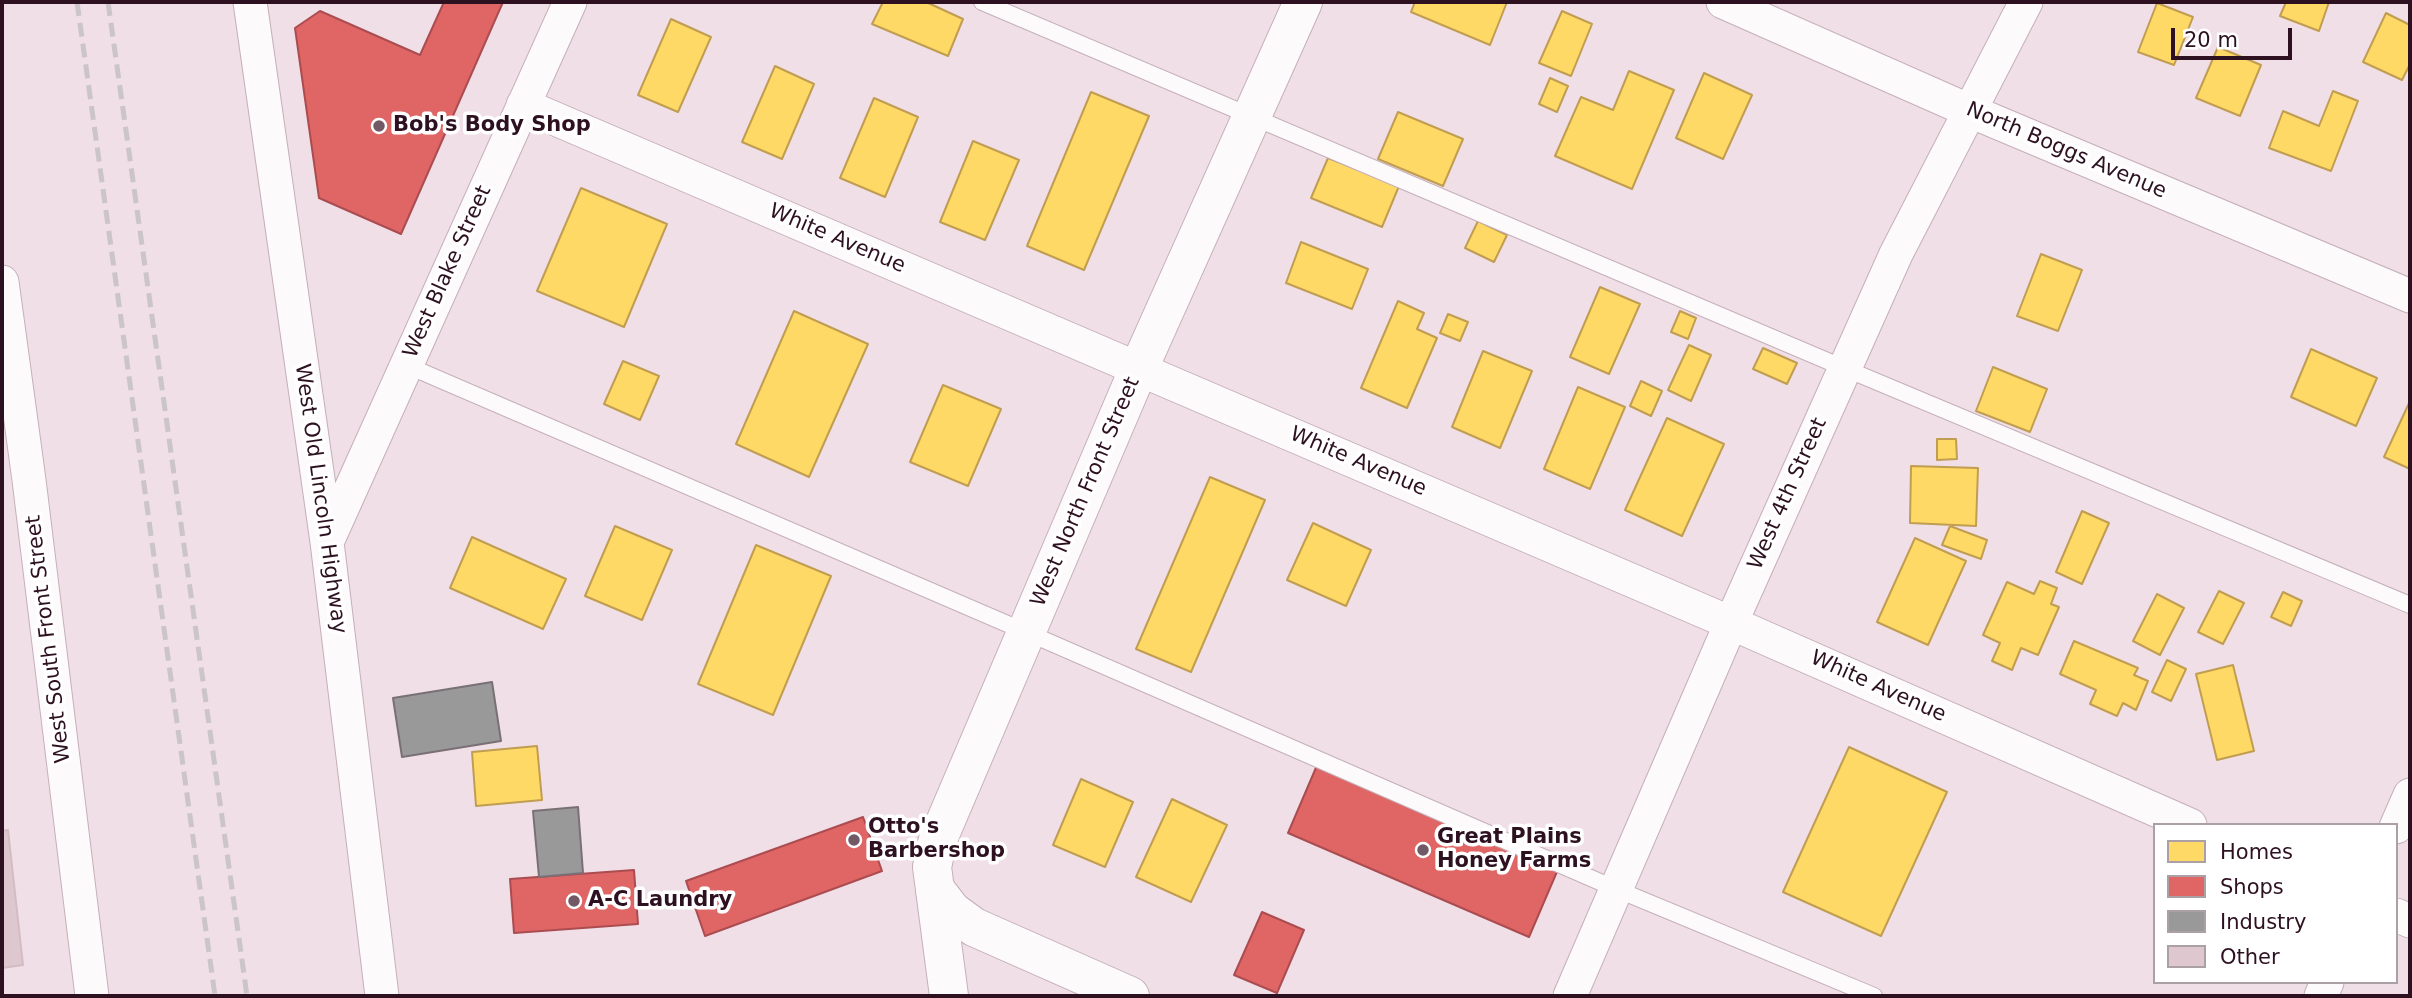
<!DOCTYPE html>
<style>
body{margin:0}
#map{position:relative;width:2412px;height:998px;overflow:hidden;background:#f0dfe7;font-family:"DejaVu Sans",sans-serif}
canvas{display:block}
.frame{position:absolute;inset:0;border:4px solid #2e1121;pointer-events:none}
.legend{position:absolute;left:2153px;top:823px;width:245px;height:161px;box-sizing:border-box;background:#fff;border:2px solid #aba0a6;margin:0;padding:9px 12px;list-style:none;font-size:21px;color:#2e1121}
.legend li{display:flex;align-items:center;gap:14px;height:35px}
.legend b{width:35px;border:2px solid #aba0a6}
.scale{position:absolute;left:2171px;top:28px;width:121px;height:32px;box-sizing:border-box;border:4px solid #2e1121;border-top:0;padding-left:9px;font-size:21px;line-height:24px;white-space:nowrap;color:#2e1121;-webkit-text-stroke:5px #fff;paint-order:stroke}
</style>
<div id="map">
<canvas width="2412" height="998"></canvas>
<div class="frame"></div>
<ul class="legend">
<li><b style="height:19px;background:#ffd966"></b>Homes</li>
<li><b style="height:19px;background:#e06666"></b>Shops</li>
<li><b style="height:19px;background:#999"></b>Industry</li>
<li><b style="height:19px;background:#dec7ce"></b>Other</li>
</ul>
<div class="scale">20 m</div>
</div>
<script>
const ctx = document.querySelector('canvas').getContext('2d');
ctx.lineJoin = 'round';
function fill(path, color) { ctx.fillStyle = color; ctx.fill(path, 'evenodd'); }
const toPath = rows => new Path2D(rows.map(r => 'M' + r).join(''));
function trace(path, color, width, dash) { ctx.strokeStyle = color; ctx.lineWidth = width; ctx.lineCap = dash ? 'butt' : 'round'; ctx.setLineDash(dash || []); ctx.stroke(path); }
function drawText(font, color, halo, rows, align = 'center') {
  ctx.font = font + ' "DejaVu Sans",sans-serif'; ctx.lineWidth = 7; ctx.setLineDash([]); ctx.textBaseline = 'middle'; ctx.strokeStyle = halo; ctx.fillStyle = color; for (const [text, x, y, turn = 0] of rows) {
    ctx.save(); ctx.translate(x, y); ctx.rotate((+turn || 0) * Math.PI / 180); ctx.textAlign = isNaN(turn) ? turn : align; if (halo) ctx.strokeText(text, 0, 0); ctx.fillText(text, 0, 0); ctx.restore();
  }
}
const homes = toPath([
 [883,2,926,2,963,19,948,56,872,24,883,2],
 [1415,2,1507,2,1490,45,1411,12,1415,2],
 [2286,2,2329,2,2319,31,2280,16,2286,2],
 [2157,3,2193,17,2174,65,2138,52,2157,3],
 [1562,11,1592,24,1571,76,1539,63,1562,11],
 [2386,13,2410,25,2410,64,2402,80,2363,62,2386,13],
 [671,19,711,37,678,112,638,95,671,19],
 [2218,47,2261,65,2240,116,2196,98,2218,47],
 [775,66,814,84,782,159,742,142,775,66],
 [1629,71,1674,90,1632,189,1555,156,1581,97,1613,110,1629,71],
 [1704,73,1752,95,1723,159,1676,138,1704,73],
 [1550,78,1568,86,1557,112,1539,104,1550,78],
 [2333,91,2358,101,2331,171,2269,148,2283,111,2319,126,2333,91],
 [1091,92,1149,116,1084,270,1027,246,1091,92],
 [874,98,918,117,885,197,840,178,874,98],
 [1398,112,1463,139,1443,186,1378,159,1398,112],
 [973,141,1019,160,985,240,940,222,973,141],
 [1328,158,1399,186,1382,227,1311,198,1328,158],
 [581,188,667,224,624,327,537,291,581,188],
 [1478,221,1507,235,1494,262,1465,248,1478,221],
 [1301,242,1368,269,1352,309,1286,283,1301,242],
 [2041,254,2082,270,2058,331,2017,316,2041,254],
 [1600,287,1640,304,1609,374,1570,357,1600,287],
 [1398,301,1424,313,1417,329,1437,338,1407,408,1361,388,1398,301],
 [794,311,868,344,809,477,736,444,794,311],
 [1680,311,1696,318,1688,339,1671,332,1680,311],
 [1448,314,1468,322,1460,341,1440,333,1448,314],
 [1689,345,1711,355,1691,401,1668,390,1689,345],
 [1763,348,1797,363,1787,384,1753,369,1763,348],
 [2311,349,2377,378,2356,426,2291,397,2311,349],
 [1483,351,1532,371,1500,448,1452,427,1483,351],
 [623,361,659,376,640,420,604,404,623,361],
 [1993,367,2047,389,2030,432,1976,411,1993,367],
 [1641,381,1662,391,1651,416,1630,406,1641,381],
 [943,385,1001,409,968,486,910,462,943,385],
 [1578,387,1625,407,1590,489,1544,469,1578,387],
 [2410,401,2410,469,2384,457,2410,401],
 [1667,418,1724,444,1682,536,1625,510,1667,418],
 [1937,439,1956,439,1957,459,1937,460,1937,439],
 [1911,466,1978,468,1976,526,1910,523,1911,466],
 [1210,477,1265,500,1191,672,1136,649,1210,477],
 [2082,511,2109,523,2082,584,2056,572,2082,511],
 [1313,523,1371,550,1346,606,1287,580,1313,523],
 [615,526,672,550,642,620,585,596,615,526],
 [1950,526,1987,540,1981,559,1942,545,1950,526],
 [472,537,566,579,543,629,450,588,472,537],
 [1915,538,1966,561,1928,645,1877,622,1915,538],
 [756,545,831,576,773,715,698,684,756,545],
 [2040,581,2057,588,2051,604,2059,607,2038,655,2021,648,2012,670,1992,661,2000,643,1983,635,2007,582,2034,594,2040,581],
 [2219,591,2244,603,2223,644,2198,632,2219,591],
 [2283,592,2302,601,2291,626,2271,617,2283,592],
 [2157,594,2184,608,2160,655,2133,641,2157,594],
 [2074,641,2138,668,2134,675,2148,681,2136,710,2123,703,2117,716,2090,704,2096,690,2060,674,2074,641],
 [2167,660,2186,669,2171,701,2152,692,2167,660],
 [2233,665,2254,751,2217,760,2196,674,2233,665],
 [537,746,542,800,476,806,472,752,537,746],
 [1849,747,1947,792,1881,936,1783,892,1849,747],
 [1081,779,1133,802,1105,867,1053,845,1081,779],
 [1172,799,1227,825,1191,902,1136,877,1172,799]
]);
fill(homes, '#ffd966');
trace(homes, '#c09d51', 2);
const shops = toPath([
 [444,2,503,2,401,234,319,198,295,28,320,11,420,55,444,2],
 [1318,763,1559,867,1529,937,1288,833,1318,763],
 [863,817,882,871,705,936,686,881,863,817],
 [634,870,638,924,514,933,510,879,634,870],
 [1262,912,1304,930,1277,993,1234,975,1262,912]
]);
fill(shops, '#e06666');
trace(shops, '#ab4c51', 2);
const industry = toPath([
 [492,682,501,741,402,757,393,698,492,682],
 [578,807,583,873,539,877,533,811,578,807]
]);
fill(industry, '#999');
trace(industry, '#797075', 2);
const building = toPath([
 [8,830,23,965,2,968,2,831,8,830]
]);
fill(building, '#dec7ce');
trace(building, '#d4bcc3', 2);
const service = toPath([
 [982,2,1844,368,2410,605],
 [406,365,1026,632,1616,889,1874,996]
]);
const minor = toPath([
 [250,2,327,542,382,996],
 [1723,2,1970,111,2410,296],
 [523,105,1731,623,2190,825],
 [2,282,29,480,92,996],
 [327,542,570,2],
 [2396,827,2410,795],
 [2396,915,2410,921],
 [1570,996,1731,623,1896,254,2026,2],
 [2321,996,2327,982]
]);
const tertiary = toPath([
 [949,996,932,867,938,839,1139,368,1303,2]
]);
const secondary = toPath([
 [935,889,952,911,974,927,1130,996]
]);
trace(service, '#c5afba', 18);
trace(minor, '#c5afba', 35);
trace(tertiary, '#c5afba', 40);
trace(secondary, '#c5afba', 40);
trace(service, '#fdfafb', 16);
trace(minor, '#fdfafb', 33);
trace(tertiary, '#fdfafb', 38);
trace(secondary, '#fdfafb', 38);
trace(toPath([
 [77,2,215,996],
 [108,2,247,996]
]), '#cbc4c8', 5, [14, 7]);
for (const [x, y, r, color] of [
 [379,126,7,"#725966"],
 [854,840,7,"#725966"],
 [1423,850,7,"#725966"],
 [574,901,7,"#725966"]
]) { const dot = new Path2D(); dot.arc(x, y, r, 0, 2 * Math.PI); ctx.fillStyle = color; ctx.fill(dot); trace(dot, '#fff', 2.5); }
drawText('bold 21px', '#2e1121', '#fff', [
 ["Bob's Body Shop",393,126],
 ["Otto's",868,828],
 ["Barbershop",868,852],
 ["Great Plains",1437,838],
 ["Honey Farms",1437,862],
 ["A-C Laundry",588,901]
], 'left');
drawText('21px', '#2e1121', '#fff', [
 ["North Boggs Avenue",2066,151,23],
 ["White Avenue",837,239,23],
 ["West Blake Street",448,272,-66],
 ["White Avenue",1358,462,23],
 ["West North Front Street",1086,492,-67],
 ["West 4th Street",1788,494,-66],
 ["West Old Lincoln Highway",320,499,82],
 ["West South Front Street",49,639,-97],
 ["White Avenue",1878,687,24]
]);
</script>
